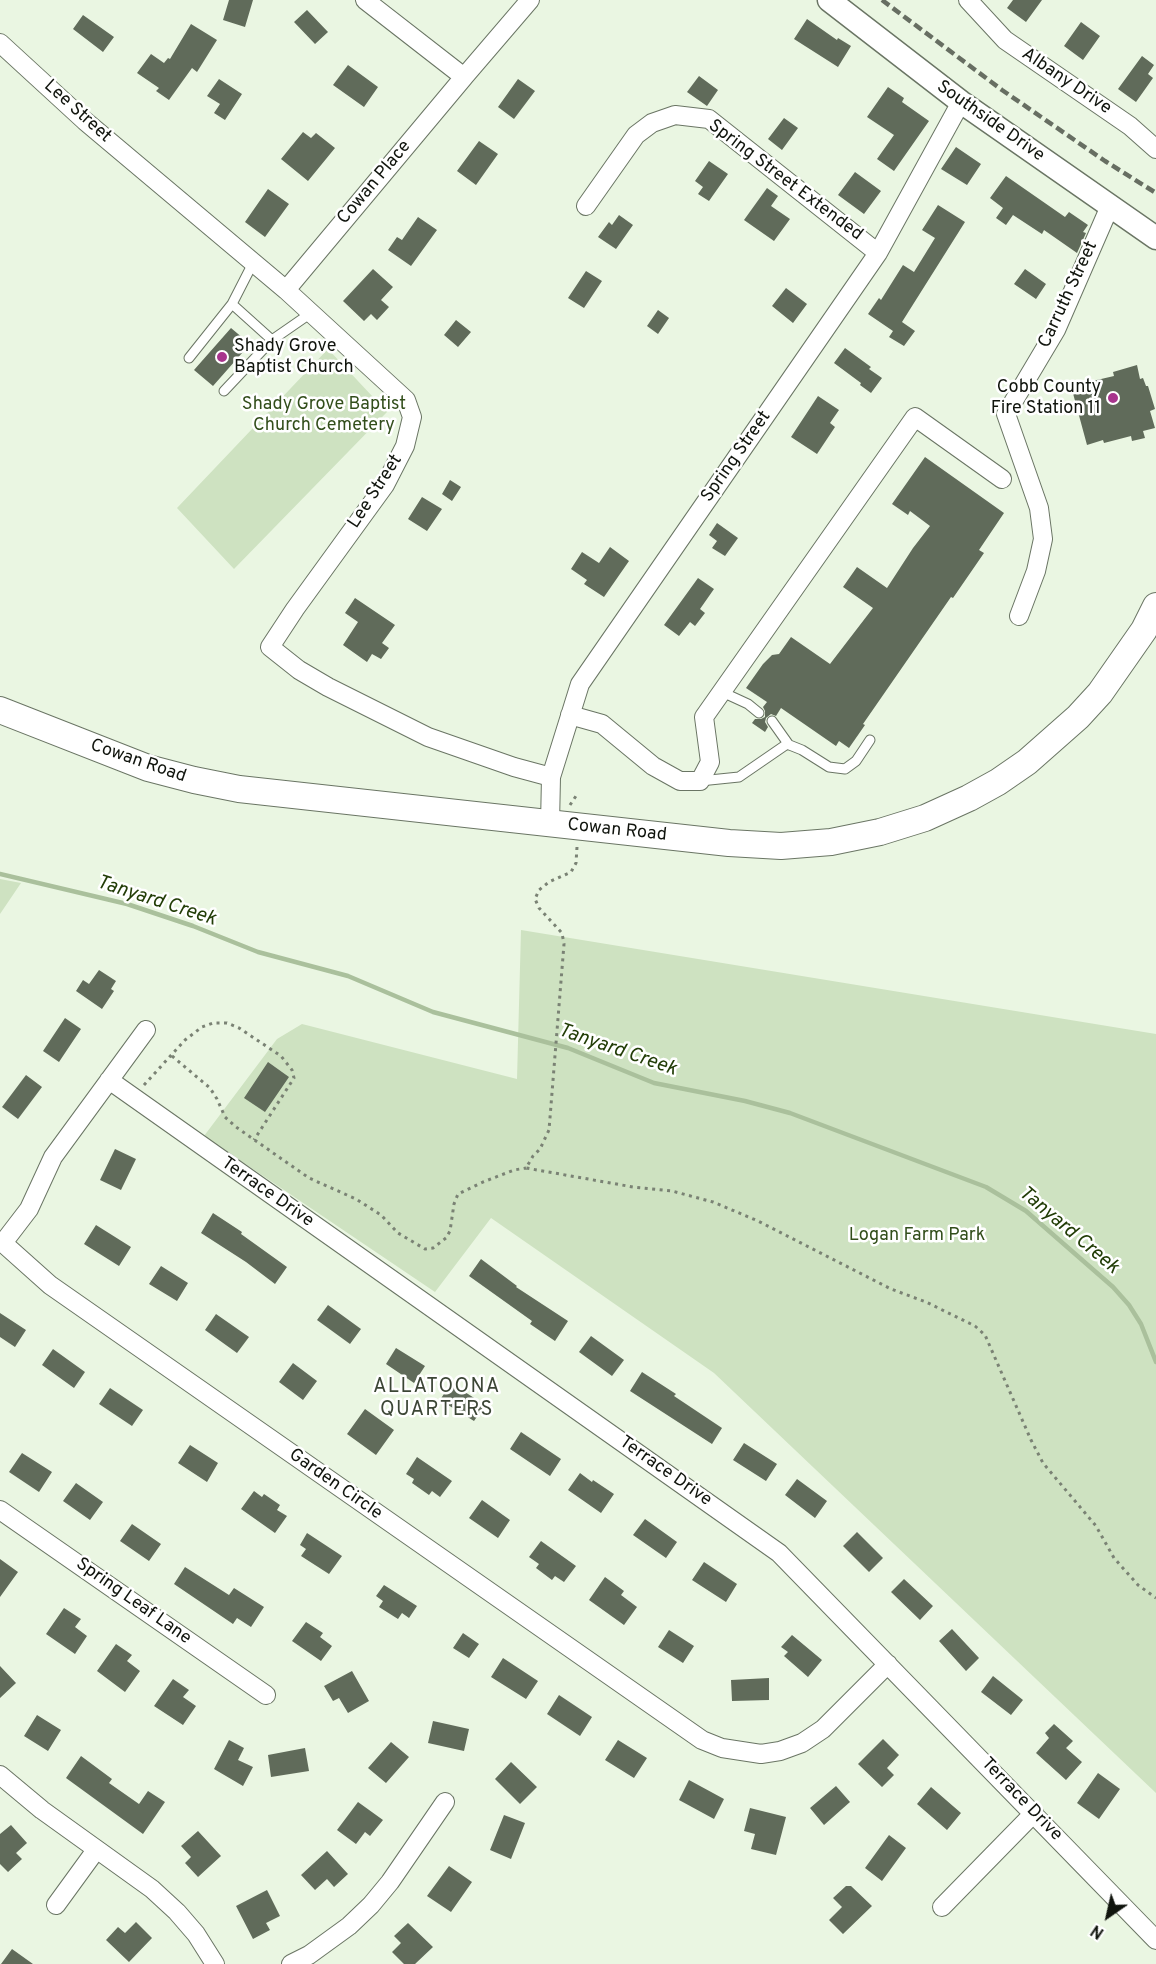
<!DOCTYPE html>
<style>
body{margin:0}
#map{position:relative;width:1156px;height:1964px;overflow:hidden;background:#eaf6e2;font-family:Overpass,sans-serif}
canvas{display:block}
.north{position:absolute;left:1078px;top:1886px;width:60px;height:60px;-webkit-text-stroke:4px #fff;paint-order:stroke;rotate:214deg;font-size:16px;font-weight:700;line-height:24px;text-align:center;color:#10140d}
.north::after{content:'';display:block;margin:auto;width:21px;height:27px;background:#10140d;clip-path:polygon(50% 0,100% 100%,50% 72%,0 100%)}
</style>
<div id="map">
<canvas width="1156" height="1964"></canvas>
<div class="north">N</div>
</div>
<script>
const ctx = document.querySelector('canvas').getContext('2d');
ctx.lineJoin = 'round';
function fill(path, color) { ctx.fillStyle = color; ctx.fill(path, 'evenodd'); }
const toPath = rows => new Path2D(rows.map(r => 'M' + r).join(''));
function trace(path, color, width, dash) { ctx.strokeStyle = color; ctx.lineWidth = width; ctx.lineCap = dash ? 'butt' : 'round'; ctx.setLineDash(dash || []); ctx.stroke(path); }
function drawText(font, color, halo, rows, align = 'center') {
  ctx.font = font + ' Overpass,sans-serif'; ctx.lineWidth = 5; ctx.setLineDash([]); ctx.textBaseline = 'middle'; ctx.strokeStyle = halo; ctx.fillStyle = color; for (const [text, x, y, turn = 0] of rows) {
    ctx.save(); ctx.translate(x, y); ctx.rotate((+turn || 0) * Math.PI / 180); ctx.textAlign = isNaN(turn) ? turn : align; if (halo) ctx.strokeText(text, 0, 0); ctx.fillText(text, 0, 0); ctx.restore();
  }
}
fill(toPath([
 [328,349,387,412,234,569,177,508],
 [0,879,21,883,0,914],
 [521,930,1156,1034,1156,1793,714,1373,491,1218,435,1292,204,1136,277,1039,302,1024,517,1079]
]), '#cee2c1');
trace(toPath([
 [0,874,127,904,193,926,258,952,348,976,433,1012,568,1048,654,1083,745,1101,790,1113,986,1187,1026,1211,1113,1287,1129,1305,1141,1324,1156,1362]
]), '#aac09c', 4.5);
fill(toPath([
 [229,0,253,0,245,27,223,20],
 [1013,0,1042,0,1026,22,1007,8],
 [307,10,328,32,315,44,294,22],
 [83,15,114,37,103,52,73,29],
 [807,19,837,40,838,38,851,46,838,67,794,39],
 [1081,22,1100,36,1083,60,1064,46],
 [191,24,217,40,197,72,192,68,169,100,156,91,159,88,137,73,151,54,164,63,168,58,170,59],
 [1142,56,1154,65,1148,74,1153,78,1136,102,1118,89],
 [348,65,378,87,364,107,333,85],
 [699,76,718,90,707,106,687,92],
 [219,79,242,94,225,120,214,113,220,104,207,96],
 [518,79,535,91,514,119,498,107],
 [888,87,904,98,902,102,929,121,894,171,877,159,894,135,867,117],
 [784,118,798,128,782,150,768,139],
 [303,132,311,138,316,133,335,148,308,181,281,159],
 [479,141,498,154,476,185,457,171],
 [956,147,981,164,967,185,941,169],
 [709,161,728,174,709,201,698,194,703,187,695,181],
 [855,172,881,191,864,214,838,195],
 [1006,176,1065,217,1069,212,1088,225,1083,232,1086,233,1077,253,1044,230,1042,234,1013,215,1006,225,996,218,1003,208,990,198],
 [767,188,778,196,771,206,790,219,774,241,744,220],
 [268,189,289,204,265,237,245,222],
 [938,205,965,222,902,322,915,331,904,346,889,337,893,331,868,314,879,298,881,300,903,265,914,272,935,238,922,230],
 [619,215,633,225,616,249,598,237,609,222,612,225],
 [418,217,437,230,411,266,388,250,397,237,402,240],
 [373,269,393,287,381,300,389,307,377,320,371,314,364,321,343,301],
 [1025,269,1046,284,1036,299,1014,284],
 [586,271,602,281,584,308,568,298],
 [786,288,807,304,793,323,772,306],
 [658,310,669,318,658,334,647,326],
 [456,320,471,332,458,347,444,335],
 [231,328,250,344,213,386,194,370],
 [845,348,871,367,869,369,882,378,871,393,860,385,861,383,834,363],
 [1137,365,1140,379,1143,378,1146,386,1148,386,1155,409,1150,411,1155,428,1143,431,1145,438,1132,441,1131,436,1104,443,1103,440,1087,445,1071,386,1114,376,1113,372],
 [818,396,839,410,830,423,835,427,817,454,791,437],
 [925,457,1004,513,979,550,984,553,953,598,951,597,863,724,865,725,849,748,839,741,836,746,781,708,776,716,771,714,766,718,765,722,768,727,765,732,752,723,755,719,761,719,765,717,765,711,763,707,767,702,746,688,763,664,772,655,779,654,791,637,830,664,873,608,843,587,857,567,887,588,913,548,930,526,910,511,908,515,892,504],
 [450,480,461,487,452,501,442,494],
 [422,497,442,509,427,531,408,519],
 [717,523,738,538,725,556,712,548,717,541,709,535],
 [610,547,629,561,604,597,584,584,587,580,571,569,582,552,599,563],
 [698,578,714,589,700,609,705,613,695,626,690,622,679,636,664,625],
 [355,598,395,625,382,643,389,648,381,659,372,654,367,662,343,645,358,622,345,613],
 [99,970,116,981,111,989,114,991,102,1009,76,991,83,980,89,984],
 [65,1018,81,1029,59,1062,43,1051],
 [268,1062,289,1077,265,1112,244,1098],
 [26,1075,42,1087,18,1119,2,1107],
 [115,1149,136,1159,121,1190,100,1180],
 [213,1213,242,1232,241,1234,287,1267,275,1284,246,1262,201,1233],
 [96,1225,131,1247,119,1266,84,1244],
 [481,1259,517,1286,516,1287,568,1321,555,1341,530,1324,532,1321,469,1276],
 [161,1266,188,1283,177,1301,149,1284],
 [328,1305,361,1329,350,1344,317,1320],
 [0,1313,26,1330,15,1347,0,1337],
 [216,1314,249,1337,237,1353,205,1330],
 [591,1336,624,1360,612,1376,579,1352],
 [396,1348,425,1366,414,1383,386,1364],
 [53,1349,85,1372,74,1388,42,1365],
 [293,1363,317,1381,303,1400,279,1382],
 [642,1372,676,1394,674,1396,722,1428,712,1444,630,1391],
 [451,1383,485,1405,474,1421,440,1400],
 [110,1388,143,1410,132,1426,99,1404],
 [365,1409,394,1430,376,1455,347,1434],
 [521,1432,561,1459,550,1476,510,1449],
 [744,1443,777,1464,766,1481,733,1460],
 [190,1445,218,1463,207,1482,178,1463],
 [22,1453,52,1472,39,1492,9,1472],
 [417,1457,452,1481,440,1497,432,1491,429,1495,412,1483,414,1479,406,1474],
 [580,1473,592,1482,593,1480,614,1494,601,1513,568,1490],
 [797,1479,827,1501,815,1518,785,1495],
 [76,1483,103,1502,90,1520,63,1501],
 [254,1491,262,1497,264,1494,280,1505,277,1510,287,1516,275,1533,241,1509],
 [482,1500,510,1520,498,1538,469,1518],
 [645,1519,677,1542,666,1558,633,1535],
 [132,1524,161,1544,149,1561,120,1541],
 [857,1532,883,1558,869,1572,843,1546],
 [307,1533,342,1556,329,1574,301,1556,306,1549,300,1545],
 [541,1541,576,1566,564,1582,555,1576,552,1580,536,1568,539,1564,529,1557],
 [0,1559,18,1572,0,1597],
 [704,1562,737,1584,726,1602,692,1580],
 [185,1567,229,1595,234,1588,264,1607,251,1627,237,1618,233,1624,174,1584],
 [605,1577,624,1591,621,1595,637,1607,624,1625,589,1600],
 [904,1579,933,1606,920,1620,891,1592],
 [384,1585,417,1606,409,1618,402,1613,398,1619,379,1607,383,1601,376,1596],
 [64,1608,81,1619,75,1627,87,1636,75,1654,46,1634],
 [306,1622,323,1633,320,1637,332,1646,321,1661,292,1641],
 [952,1629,979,1658,966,1671,939,1641],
 [669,1630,694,1646,683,1663,658,1647],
 [463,1633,479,1644,469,1658,453,1648],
 [792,1635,822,1660,808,1677,784,1656,788,1652,781,1647],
 [116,1644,132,1655,127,1661,140,1671,125,1692,97,1671],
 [503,1658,538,1681,526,1699,491,1677],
 [0,1666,16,1683,0,1698],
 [352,1671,369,1701,348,1713,339,1698,333,1701,324,1686],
 [993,1676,1023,1700,1011,1715,981,1692],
 [769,1678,769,1700,732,1701,731,1680],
 [173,1679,189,1690,183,1697,196,1706,183,1725,154,1706],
 [559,1695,592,1717,580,1736,547,1714],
 [37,1715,61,1730,48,1751,24,1736],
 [433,1721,469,1729,464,1751,428,1743],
 [1054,1724,1073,1741,1066,1748,1082,1762,1066,1780,1036,1753,1049,1738,1045,1733],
 [883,1739,899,1755,887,1768,894,1775,882,1787,858,1764],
 [229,1740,244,1748,238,1760,253,1767,243,1786,214,1769],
 [618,1740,647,1758,634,1778,605,1760],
 [391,1742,409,1757,386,1783,368,1768],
 [305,1748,309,1771,271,1777,268,1755],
 [81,1756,112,1779,109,1783,139,1804,148,1791,165,1802,143,1834,66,1778],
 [511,1762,537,1787,520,1804,495,1779],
 [1098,1773,1120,1789,1099,1819,1077,1803],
 [689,1780,724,1799,714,1819,679,1800],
 [836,1786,850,1802,824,1825,810,1808],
 [931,1787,961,1813,947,1830,917,1804],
 [358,1802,383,1820,370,1836,365,1832,356,1844,337,1830],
 [750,1808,786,1817,776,1855,751,1849,755,1834,744,1831],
 [504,1815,525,1823,511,1859,490,1850],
 [11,1825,27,1843,16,1853,22,1859,8,1872,0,1864,0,1834],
 [198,1831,221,1856,198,1877,185,1863,191,1857,181,1846],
 [889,1835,906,1848,882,1881,865,1868],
 [327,1851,348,1874,334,1887,327,1879,315,1890,301,1875],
 [449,1866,472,1882,451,1912,427,1896],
 [846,1886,851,1886,872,1906,843,1934,829,1920,842,1907,833,1898],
 [267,1890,280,1916,266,1923,270,1930,253,1939,236,1906],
 [136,1922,152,1938,129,1962,106,1940,118,1927,125,1933],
 [408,1923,433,1947,415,1964,404,1964,392,1952,401,1943,394,1936],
 [12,1949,33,1964,1,1964]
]), '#606b5a');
const service = toPath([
 [232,304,272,340],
 [189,358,232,304,253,263],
 [224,391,272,340,311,313],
 [722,692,748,704,759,713],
 [772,721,789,745],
 [700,781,739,777,787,744,802,750,829,767,845,769,856,761,870,740]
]);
const minor = toPath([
 [365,0,464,77,530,0],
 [968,0,1005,40,1130,126,1156,149],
 [0,43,85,121,286,290,406,400,412,417,405,446,385,485,295,609,270,647,299,670,328,687,428,737,514,767,551,777],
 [586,206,636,135,652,123,675,115,709,119,878,253],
 [286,290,464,77],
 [1019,616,1036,571,1043,539,1039,508,1006,414,1056,330,1110,206],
 [570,715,602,724,653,766,680,781,700,781,710,762,704,717,915,417,1002,479],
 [550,824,551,777,580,684,878,253,961,102],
 [146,1030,53,1157,29,1209,3,1243,50,1285,702,1740,722,1748,761,1754,780,1751,802,1743,823,1729,888,1664],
 [109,1080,779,1553,1156,1940],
 [0,1510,266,1695],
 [0,1775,42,1810,152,1889,177,1912,196,1934,215,1964],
 [56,1905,96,1850],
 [942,1907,1034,1813],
 [291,1964,309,1955,349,1926,371,1905,390,1882,445,1802]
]);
const tertiary = toPath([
 [829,0,961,102,1156,238]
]);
const secondary = toPath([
 [0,710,148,768,194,780,239,789,729,843,781,846,831,842,880,832,925,818,969,798,998,782,1027,762,1078,717,1100,693,1144,630,1156,606]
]);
trace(service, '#6a7564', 11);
trace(minor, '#6a7564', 20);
trace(tertiary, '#6a7564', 25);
trace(secondary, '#6a7564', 28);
trace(toPath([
 [570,805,578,793],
 [577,847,576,863,571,872,549,882,539,890,535,899,539,908,562,933,564,944,549,1130,540,1149,533,1156,526,1168,633,1187,672,1191,713,1202,758,1221,891,1289,926,1302,975,1326,985,1335,1031,1440,1043,1463,1096,1526,1114,1558,1138,1585,1156,1598],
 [172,1056,210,1088,217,1099,225,1117,236,1127,309,1178,356,1199,381,1215,398,1233,425,1249,433,1248,446,1238,450,1231,454,1204,458,1194,483,1182,514,1170,526,1168],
 [144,1085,185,1040,202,1027,213,1023,227,1023,239,1028,281,1056,292,1070,294,1078,254,1140]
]), '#7a8274', 3, [3, 4.5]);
trace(service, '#fff', 9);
trace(minor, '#fff', 18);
trace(tertiary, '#fff', 22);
trace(secondary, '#fff', 26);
trace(toPath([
 [882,0,1002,90,1105,161,1156,193]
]), '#676e62', 4.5, [9, 4.5]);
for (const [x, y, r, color] of [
 [222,357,6,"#a8348d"],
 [1113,398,6,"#a8348d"]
]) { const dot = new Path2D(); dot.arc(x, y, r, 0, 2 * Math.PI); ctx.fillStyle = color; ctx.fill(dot); trace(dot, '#fff', 2); }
drawText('18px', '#10140d', '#fff', [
 ["Albany Drive",1066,82,34],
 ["Lee Street",77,112,42],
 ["Southside Drive",990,122,35],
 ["Spring Street Extended",785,181,37],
 ["Cowan Place",375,183,-50],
 ["Carruth Street",1069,295,-65],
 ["Spring Street",737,457,-55],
 ["Lee Street",376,492,-57],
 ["Cowan Road",138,762,19],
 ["Cowan Road",617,831,6],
 ["Terrace Drive",267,1193,35],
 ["Terrace Drive",665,1472,35],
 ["Garden Circle",335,1485,35],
 ["Spring Leaf Lane",133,1602,35],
 ["Terrace Drive",1021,1800,46]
]);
drawText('18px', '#10140d', '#fff', [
 ["Shady Grove",234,347],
 ["Baptist Church",234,368],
 ["Cobb County",1101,388,"right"],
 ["Fire Station 11",1101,409,"right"]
], 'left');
drawText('18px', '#324e1b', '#fff', [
 ["Shady Grove Baptist",324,405],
 ["Church Cemetery",324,426],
 ["Logan Farm Park",917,1236]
]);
drawText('italic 20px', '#223d07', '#fff', [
 ["Tanyard Creek",156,902,18],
 ["Tanyard Creek",617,1051,19],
 ["Tanyard Creek",1068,1231,40]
]);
ctx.letterSpacing = '1.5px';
drawText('20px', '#3c4636', '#fff', [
 ["ALLATOONA",437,1388],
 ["QUARTERS",437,1411]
]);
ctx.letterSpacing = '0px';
</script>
